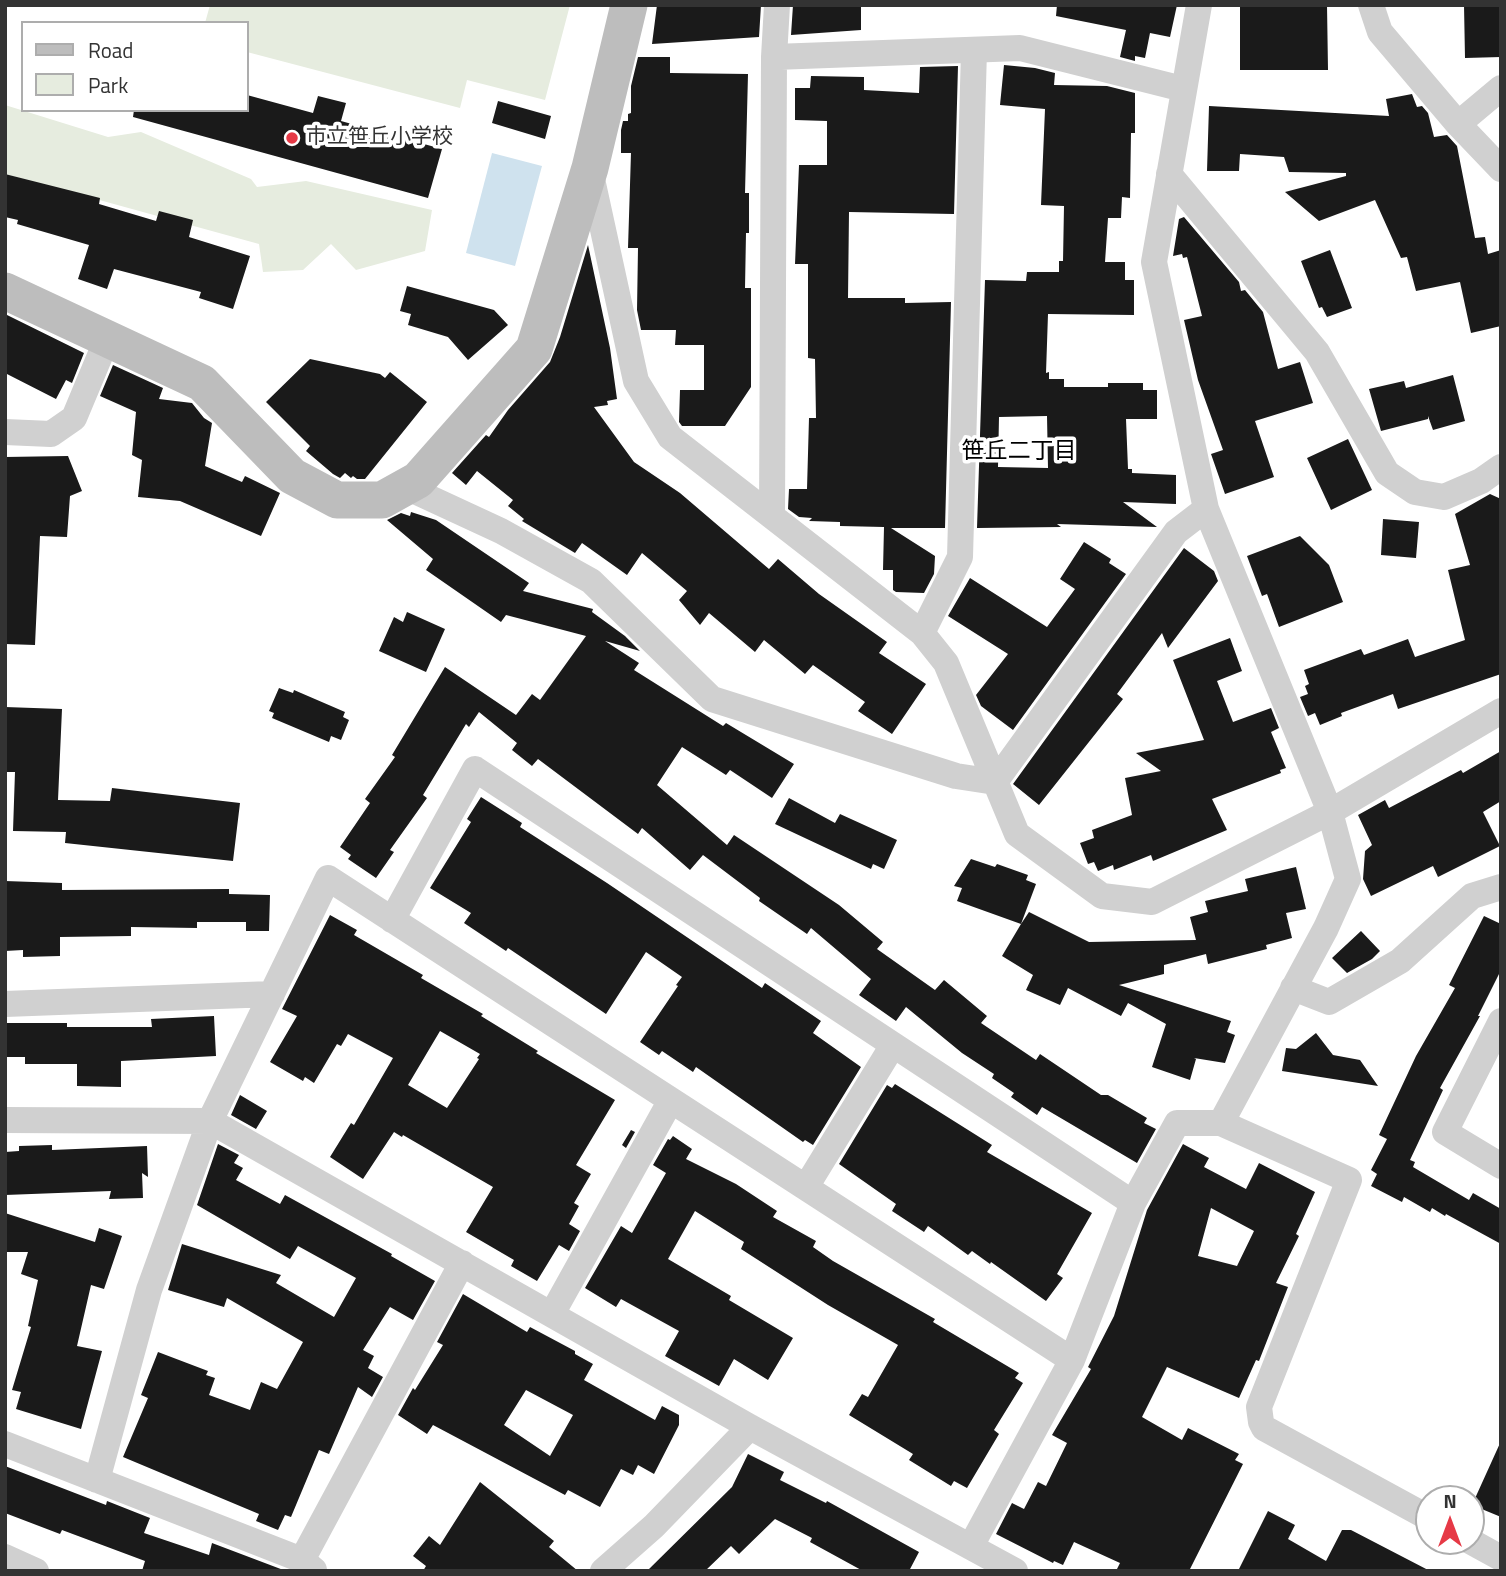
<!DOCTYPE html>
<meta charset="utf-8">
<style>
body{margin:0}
#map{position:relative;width:1506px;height:1576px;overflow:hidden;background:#fff;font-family:"Titillium Web",sans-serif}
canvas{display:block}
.frame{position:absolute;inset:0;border:7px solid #333;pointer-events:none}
.legend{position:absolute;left:21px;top:21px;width:228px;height:91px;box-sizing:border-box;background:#fff;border:2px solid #adadad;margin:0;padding:9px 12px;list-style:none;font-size:21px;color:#333}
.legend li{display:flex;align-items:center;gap:14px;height:35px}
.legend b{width:35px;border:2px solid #adadad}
.north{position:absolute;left:1415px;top:1485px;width:70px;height:70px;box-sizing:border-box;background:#fff;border:2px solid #adadad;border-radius:50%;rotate:0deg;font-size:19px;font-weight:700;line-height:28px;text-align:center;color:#333}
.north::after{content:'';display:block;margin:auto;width:24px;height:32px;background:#e63946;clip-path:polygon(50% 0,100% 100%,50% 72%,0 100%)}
</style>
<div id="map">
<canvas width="1506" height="1576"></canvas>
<div class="frame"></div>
<ul class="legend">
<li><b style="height:9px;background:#bdbdbd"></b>Road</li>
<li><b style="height:19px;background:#e6ecdf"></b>Park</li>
</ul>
<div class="north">N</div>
</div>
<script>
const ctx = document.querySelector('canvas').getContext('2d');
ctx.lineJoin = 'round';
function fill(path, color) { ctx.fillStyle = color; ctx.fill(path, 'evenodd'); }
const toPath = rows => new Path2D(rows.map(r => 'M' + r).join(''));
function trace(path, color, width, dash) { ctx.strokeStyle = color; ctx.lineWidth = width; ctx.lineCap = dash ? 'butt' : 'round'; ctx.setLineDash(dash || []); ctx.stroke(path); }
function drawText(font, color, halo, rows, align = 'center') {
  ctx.font = font + ' "Titillium Web","Noto Sans JP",sans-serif'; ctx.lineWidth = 7; ctx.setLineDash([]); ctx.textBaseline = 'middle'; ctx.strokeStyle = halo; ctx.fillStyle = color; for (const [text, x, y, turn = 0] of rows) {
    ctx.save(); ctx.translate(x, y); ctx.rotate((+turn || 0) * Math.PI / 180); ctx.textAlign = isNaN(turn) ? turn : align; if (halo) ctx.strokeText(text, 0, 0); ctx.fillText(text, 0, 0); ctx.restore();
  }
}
fill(toPath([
 [210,5,570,5,545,100,467,80,460,108,247,52,247,23,205,23],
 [5,105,108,137,141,132,251,179,257,187,306,181,432,210,425,251,356,270,331,244,303,270,263,272,259,244,5,174]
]), '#e6ecdf');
fill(toPath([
 [492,153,542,166,515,266,466,253]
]), '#cfe2ee');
fill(toPath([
 [657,5,761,5,759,37,652,44],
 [793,5,861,5,861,30,791,35],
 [1057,5,1177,5,1170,37,1150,33,1145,58,1135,56,1135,61,1120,57,1126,30,1056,16],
 [1240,5,1327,5,1328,70,1240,70],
 [1464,5,1500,5,1501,57,1465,58],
 [638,57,670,57,670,73,748,74,745,193,749,193,749,233,746,233,745,288,751,288,751,387,725,426,682,426,679,422,680,390,704,390,704,345,675,345,676,330,641,330,637,310,638,248,628,248,631,153,621,153,621,130,623,121,628,121,628,114,631,113,631,86],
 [1004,65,1035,68,1055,73,1054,85,1107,86,1135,93,1135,133,1131,133,1130,198,1122,197,1121,218,1108,218,1105,262,1125,262,1125,280,1134,280,1134,315,1048,314,1046,373,1049,372,1049,379,1064,379,1064,387,1108,387,1108,383,1143,383,1143,390,1157,390,1157,419,1126,419,1128,469,1132,469,1132,473,1176,475,1176,504,1123,502,1157,527,1057,524,1061,527,977,528,985,280,1026,281,1027,272,1059,272,1059,261,1063,261,1064,206,1041,205,1045,109,1000,105],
 [1047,416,1048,468,998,467,999,417],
 [958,66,954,214,849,212,848,298,905,298,905,303,951,302,945,528,891,528,935,556,934,574,924,593,896,592,893,590,893,570,883,570,884,527,840,526,840,522,809,521,812,518,799,517,788,509,789,489,807,489,809,418,816,418,815,359,808,358,808,264,795,264,799,165,827,165,827,121,795,120,795,88,810,88,811,76,864,77,864,90,919,93,920,67],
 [1412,94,1417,107,1422,106,1428,113,1434,137,1447,135,1457,146,1475,238,1485,237,1488,254,1501,250,1501,326,1471,333,1460,282,1416,291,1407,257,1401,258,1375,200,1319,221,1285,192,1346,176,1346,173,1289,172,1284,157,1240,154,1239,171,1207,171,1209,106,1389,116,1386,99],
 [247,95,313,113,318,96,346,103,341,121,442,149,428,198,133,117,134,110,247,110],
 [498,101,551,116,545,139,492,123],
 [5,174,100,198,99,204,156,221,159,211,193,220,189,237,250,256,233,309,199,298,201,292,114,269,107,289,78,279,89,245,17,224,18,220,5,217],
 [1184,217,1239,282,1241,291,1245,290,1263,312,1278,369,1300,362,1313,403,1255,421,1274,477,1225,494,1211,454,1223,450,1198,380,1184,320,1202,316,1187,257,1183,258,1182,254,1173,256,1179,219],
 [588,245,610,348,617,399,607,401,608,405,594,407,634,462,680,493,769,569,778,559,819,594,887,642,879,653,926,684,892,734,858,711,865,702,813,665,805,674,764,640,755,652,709,613,700,625,679,600,687,591,642,553,627,575,582,543,575,553,522,521,524,519,508,506,513,500,477,471,466,485,452,473,486,435,489,437,508,410,550,362,560,337],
 [1330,250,1352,308,1327,317,1322,307,1319,308,1301,261],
 [407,286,494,310,508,325,468,360,448,337,408,325,411,314,400,311],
 [5,314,84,353,72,383,66,380,56,399,5,373],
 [310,359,380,374,385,378,390,372,427,402,365,479,357,479,353,476,351,478,345,473,340,478,333,474,306,451,310,446,266,402],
 [113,365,163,388,159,399,192,403,204,418,212,423,205,466,242,482,245,476,280,493,261,536,180,501,138,497,142,460,132,455,136,412,100,396],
 [1453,375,1465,421,1433,430,1428,416,1428,419,1381,431,1369,389,1404,381,1406,388],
 [1348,439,1372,490,1331,510,1307,458],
 [68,456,82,491,70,496,67,537,40,536,35,645,5,644,5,457],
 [1490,494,1501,499,1501,674,1398,709,1393,694,1341,713,1342,716,1320,725,1315,713,1308,716,1300,697,1308,694,1305,686,1309,684,1304,670,1361,649,1364,655,1408,639,1415,657,1465,640,1448,570,1470,565,1455,514],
 [411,512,436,520,529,583,523,591,593,609,592,612,625,636,640,651,605,641,639,663,634,670,723,726,726,723,794,764,772,798,730,770,726,775,682,747,657,785,727,845,734,835,839,905,883,942,877,949,935,990,944,980,987,1016,981,1023,1036,1060,1040,1054,1101,1095,1108,1095,1147,1118,1144,1123,1156,1129,1137,1163,1042,1107,1037,1115,1011,1097,1014,1093,992,1078,994,1074,962,1053,906,1007,896,1021,859,995,871,979,811,928,807,934,759,901,760,898,703,855,690,870,642,828,638,834,538,759,532,766,512,750,517,743,479,712,469,727,466,724,423,795,427,798,390,850,394,852,376,878,348,859,351,855,340,847,370,803,365,799,395,757,392,755,445,667,516,715,532,694,540,700,586,636,506,615,501,622,426,570,433,559,387,520,401,513,410,516],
 [1383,519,1419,522,1416,558,1381,555],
 [1300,536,1329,565,1343,602,1279,627,1267,594,1262,596,1247,556],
 [1084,542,1111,559,1109,563,1126,574,1013,730,981,706,976,695,1008,654,948,616,970,578,1047,627,1075,589,1060,579],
 [1184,548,1214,571,1218,581,1168,648,1162,633,1117,694,1123,699,1039,805,1013,784],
 [407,612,445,629,426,672,379,651,394,617,403,622],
 [1230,638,1242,671,1217,681,1233,722,1271,708,1279,728,1271,732,1286,768,1280,770,1281,773,1212,799,1227,830,1153,861,1151,855,1114,870,1113,865,1098,871,1094,862,1088,864,1080,843,1094,838,1092,830,1132,815,1125,778,1161,771,1136,753,1204,740,1173,660],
 [279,688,293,693,294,690,345,712,343,717,349,720,341,740,331,736,329,742,272,718,274,713,269,711],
 [5,707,62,709,58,800,110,801,112,788,240,803,233,861,65,843,66,832,13,831,15,772,5,772],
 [1501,751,1501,801,1483,812,1500,846,1438,877,1433,866,1371,896,1363,879,1365,851,1372,845,1358,815,1385,800,1389,808,1461,770,1463,773],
 [481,797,522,823,520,827,607,883,762,988,765,983,821,1021,813,1033,861,1067,813,1145,805,1140,803,1142,696,1067,693,1072,662,1051,659,1055,640,1042,678,986,676,985,682,977,646,952,606,1014,508,948,506,951,464,923,471,913,430,888,471,822,467,819],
 [789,798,835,823,840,814,897,840,884,869,873,864,871,869,775,824],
 [971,859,995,867,997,864,1028,875,1026,880,1036,884,1021,924,1029,912,1089,942,1196,940,1190,917,1208,912,1205,901,1248,891,1245,879,1296,867,1306,909,1286,913,1292,938,1266,945,1267,949,1208,964,1206,954,1164,965,1164,974,1119,985,1231,1021,1227,1032,1235,1035,1225,1063,1194,1058,1196,1059,1190,1080,1152,1067,1166,1024,1128,1003,1121,1016,1068,988,1060,1005,1026,990,1033,975,1002,956,1021,924,957,901,962,888,954,886],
 [5,881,62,883,62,890,229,889,229,894,270,895,269,931,246,931,246,922,197,922,197,928,131,927,131,936,60,937,60,956,23,957,23,950,5,951],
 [330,915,357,930,354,935,423,975,421,978,483,1014,481,1016,538,1051,536,1053,615,1100,576,1165,591,1174,574,1203,579,1206,569,1224,580,1231,569,1251,559,1245,537,1281,511,1266,514,1260,466,1232,493,1187,403,1135,402,1137,394,1132,363,1179,330,1157,351,1123,354,1125,393,1058,348,1034,341,1046,337,1044,314,1083,305,1077,303,1081,270,1062,297,1016,282,1009],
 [440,1031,480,1054,477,1058,479,1059,447,1108,408,1085],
 [1484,916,1501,924,1501,970,1478,1016,1480,1016,1440,1088,1443,1090,1410,1160,1415,1162,1413,1167,1469,1200,1473,1193,1501,1209,1501,1244,1446,1214,1445,1216,1432,1208,1430,1212,1404,1197,1402,1202,1371,1186,1377,1174,1371,1170,1387,1139,1379,1135,1416,1056,1455,988,1449,985],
 [1361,931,1380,951,1372,959,1347,973,1332,958],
 [214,1016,216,1056,121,1061,121,1087,77,1086,77,1064,25,1064,25,1057,5,1057,5,1023,67,1023,67,1027,152,1027,151,1019],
 [1316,1033,1333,1055,1360,1060,1378,1086,1282,1071,1286,1048,1296,1049],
 [895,1084,992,1145,987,1152,1092,1213,1057,1274,1063,1278,1046,1301,991,1262,990,1264,972,1251,968,1255,928,1226,924,1232,892,1211,896,1204,839,1164,887,1085,892,1088],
 [240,1095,267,1111,256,1129,231,1115],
 [631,1130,635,1132,626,1148,622,1145],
 [673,1136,692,1149,686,1159,736,1184,777,1211,773,1217,816,1241,813,1247,833,1261,935,1319,933,1322,1019,1373,1015,1378,1023,1383,994,1430,999,1434,967,1488,954,1481,951,1486,909,1460,913,1454,849,1415,862,1394,868,1397,898,1345,828,1305,741,1249,744,1242,695,1211,668,1259,731,1296,729,1300,793,1338,768,1380,734,1359,719,1386,665,1356,679,1331,621,1299,616,1307,585,1288,621,1226,632,1233,666,1173,653,1165,668,1139,670,1140],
 [218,1144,239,1155,234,1163,243,1168,236,1180,280,1204,285,1195,392,1254,391,1256,435,1281,413,1320,390,1307,363,1350,374,1356,368,1368,383,1377,372,1397,358,1387,329,1454,319,1450,291,1517,285,1515,278,1530,256,1521,259,1514,123,1457,148,1398,141,1395,158,1352,208,1371,206,1375,215,1378,209,1395,250,1410,261,1382,277,1389,303,1342,227,1298,224,1307,168,1290,182,1244,281,1275,276,1283,334,1317,356,1278,298,1246,290,1259,197,1205],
 [1183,1144,1209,1158,1204,1167,1246,1189,1259,1163,1315,1192,1296,1234,1299,1236,1276,1283,1288,1287,1259,1361,1256,1360,1239,1398,1167,1367,1142,1417,1182,1440,1188,1428,1239,1454,1235,1460,1243,1464,1189,1571,1116,1571,1120,1563,1074,1542,1063,1565,1054,1561,1053,1563,996,1534,1012,1503,1024,1509,1038,1482,1046,1486,1067,1443,1052,1435,1091,1369,1088,1367,1114,1316,1147,1210],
 [1211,1208,1254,1231,1237,1266,1198,1256],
 [52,1145,52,1150,147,1146,148,1177,142,1173,143,1198,109,1199,111,1191,5,1195,5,1152,19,1151,19,1146],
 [5,1213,95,1242,99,1228,122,1236,104,1289,91,1285,77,1346,102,1351,81,1429,16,1409,21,1392,12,1390,31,1327,28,1326,38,1280,21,1274,28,1252,5,1252],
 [463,1294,527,1332,530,1327,575,1351,575,1354,593,1364,584,1380,655,1420,662,1406,679,1415,679,1425,654,1474,638,1465,633,1475,621,1469,600,1507,568,1490,565,1495,433,1425,427,1434,398,1415,413,1388,415,1390,443,1345,437,1342],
 [526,1390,573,1415,550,1456,504,1425],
 [1501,1441,1501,1517,1472,1505],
 [748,1454,784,1472,780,1480,826,1503,827,1501,919,1552,909,1571,863,1571,810,1542,812,1538,775,1519,739,1554,731,1546,705,1571,647,1571,732,1487],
 [5,1466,106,1505,107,1501,150,1518,144,1533,209,1555,212,1543,286,1571,142,1571,145,1561,62,1530,60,1534,5,1513],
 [480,1482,554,1541,549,1547,578,1571,423,1571,426,1566,413,1556,429,1536,440,1545],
 [1268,1511,1295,1525,1288,1539,1326,1561,1342,1530,1351,1530,1430,1571,1238,1571]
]), '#1a1a1a');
trace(toPath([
 [1371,5,1380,32,1458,124,1501,169],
 [774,57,1020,48,1183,89],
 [1458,124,1501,88],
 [590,170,636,381,670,437,922,633,946,663,1017,834,1102,896,1152,902,1330,812,1501,711],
 [1169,174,1317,352,1387,473,1415,492,1444,497,1481,481,1501,467],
 [5,432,51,434,74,418,107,339],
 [406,487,501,531,591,581,712,699,956,776,995,782,1176,532,1206,509],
 [772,516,774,57,777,5],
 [922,633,960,557,974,50],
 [392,920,475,769,1133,1203],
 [1293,988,1329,1002,1400,961,1472,896,1501,887],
 [5,1004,272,994],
 [1501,1021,1445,1132,1501,1166],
 [5,1120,210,1121,750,1427,1015,1571],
 [1221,1123,1349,1180,1259,1407,1261,1422,1264,1428,1429,1518],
 [806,1187,893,1045],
 [552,1314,671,1100],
 [5,1444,302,1560,314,1570],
 [97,1480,149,1290,210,1121,328,878,1072,1360],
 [1470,1541,1501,1558],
 [971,1546,1072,1360,1133,1203,1177,1123,1221,1123,1326,928,1348,879,1330,812,1206,509,1154,262,1199,5],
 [5,1557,36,1571],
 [302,1560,462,1263],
 [603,1571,654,1526,750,1427]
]), '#d0d0d0', 26);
trace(toPath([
 [5,291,202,383,292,476,337,500,382,500,418,480,534,349,590,168,629,5]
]), '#bdbdbd', 37);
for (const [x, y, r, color] of [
 [292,138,7,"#e63946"]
]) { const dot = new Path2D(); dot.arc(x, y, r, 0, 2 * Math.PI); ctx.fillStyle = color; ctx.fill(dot); trace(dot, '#fff', 2.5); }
drawText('21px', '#333', '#fff', [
 ["市立笹丘小学校",306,138]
], 'left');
drawText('23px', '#000', '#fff', [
 ["笹丘二丁目",1019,452]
]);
</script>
